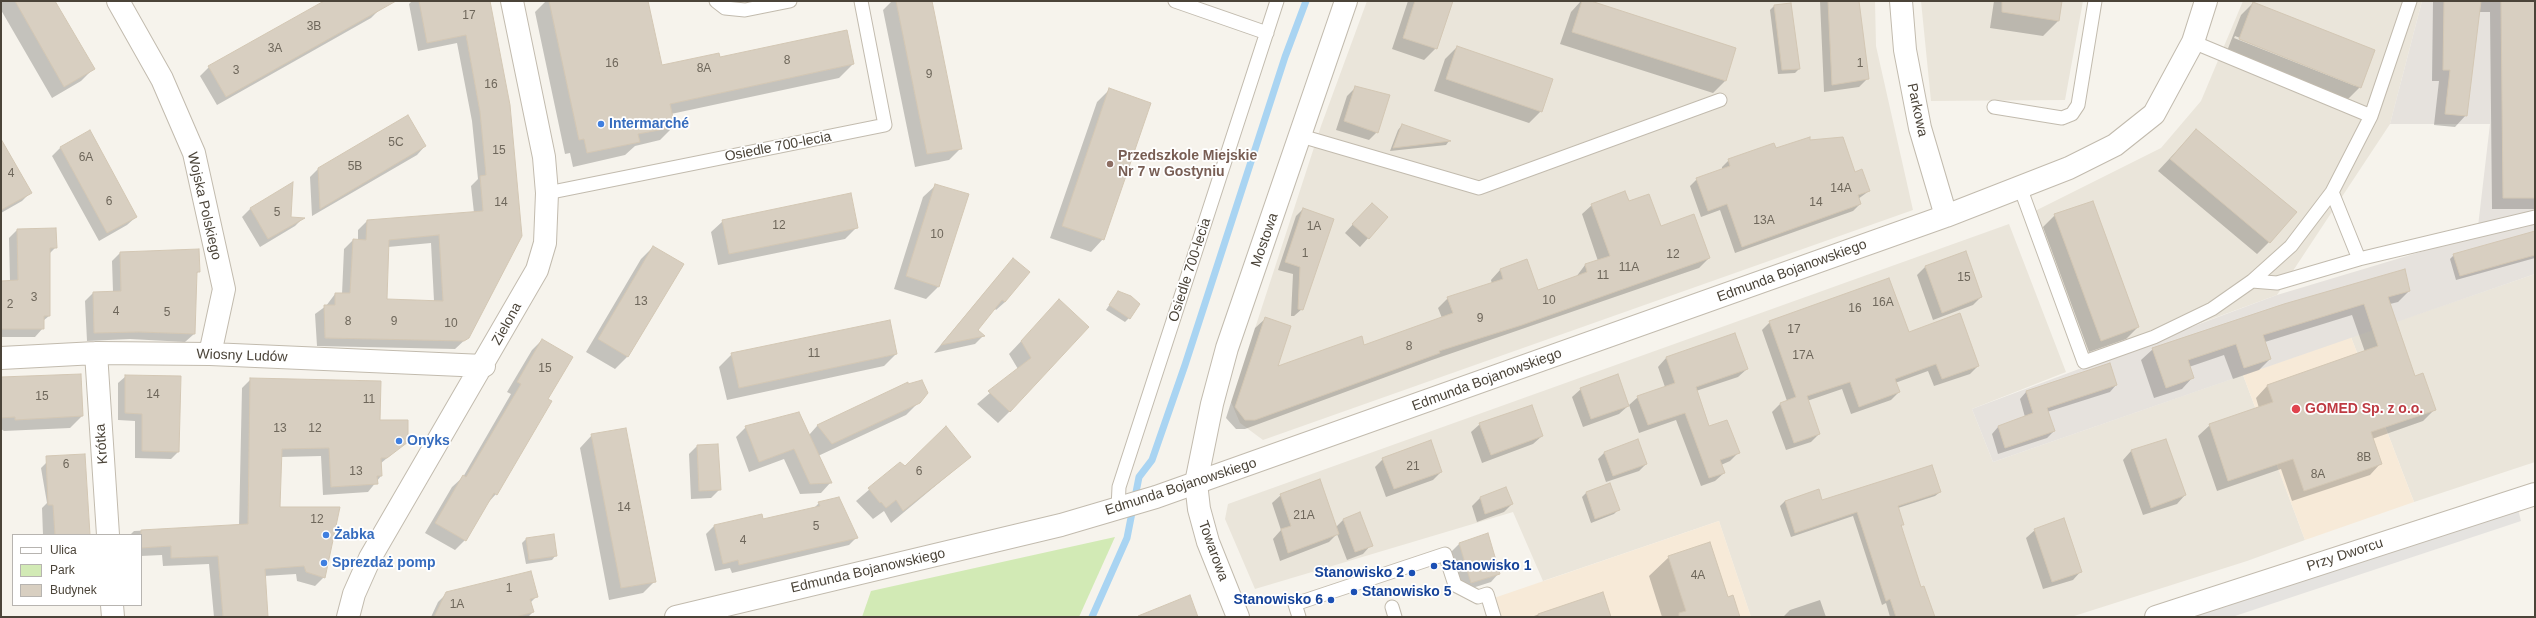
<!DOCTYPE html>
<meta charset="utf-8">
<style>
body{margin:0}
#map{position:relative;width:2536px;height:618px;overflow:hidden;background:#f6f3ec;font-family:Arial,sans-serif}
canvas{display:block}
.frame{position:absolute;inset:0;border:2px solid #4b4439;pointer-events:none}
.legend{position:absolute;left:12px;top:534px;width:130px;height:72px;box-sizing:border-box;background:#fff;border:1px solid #b7b4b0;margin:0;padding:5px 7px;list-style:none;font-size:12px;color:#4b4439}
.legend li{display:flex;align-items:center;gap:8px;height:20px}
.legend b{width:20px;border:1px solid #b7b4b0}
</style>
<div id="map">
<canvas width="2536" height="618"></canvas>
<div class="frame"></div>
<ul class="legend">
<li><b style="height:5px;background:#fff"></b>Ulica</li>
<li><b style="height:11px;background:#d2eab5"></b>Park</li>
<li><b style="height:11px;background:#d8cfc1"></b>Budynek</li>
</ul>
</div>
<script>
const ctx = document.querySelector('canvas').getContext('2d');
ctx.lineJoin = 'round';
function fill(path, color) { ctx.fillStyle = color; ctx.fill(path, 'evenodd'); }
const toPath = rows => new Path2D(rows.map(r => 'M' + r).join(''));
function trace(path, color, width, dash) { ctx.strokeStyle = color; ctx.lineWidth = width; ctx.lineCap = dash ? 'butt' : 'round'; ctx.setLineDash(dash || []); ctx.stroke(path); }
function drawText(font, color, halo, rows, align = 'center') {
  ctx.font = font + ' Arial,sans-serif'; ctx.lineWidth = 3.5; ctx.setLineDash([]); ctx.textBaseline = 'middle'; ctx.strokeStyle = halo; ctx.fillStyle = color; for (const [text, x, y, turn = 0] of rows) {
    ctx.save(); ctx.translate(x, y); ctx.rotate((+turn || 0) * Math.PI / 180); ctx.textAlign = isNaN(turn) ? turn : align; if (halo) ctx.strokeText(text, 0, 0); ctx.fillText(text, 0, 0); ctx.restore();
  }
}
fill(toPath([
 [1367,1,1875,1,1876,46,1913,210,1263,440,1240,423,1231,402,1321,126],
 [1921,1,2083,1,2065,100,1931,101],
 [2243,1,2422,1,2390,124,2277,295,2092,363,2035,211,2161,148,2201,101],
 [2009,224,2066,372,1972,409,1993,462,2243,375,2305,540,2247,561,2071,617,1751,617,1719,521,1543,581,1513,512,1255,589,1225,519,1228,504],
 [2535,274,2535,462,2414,502,2351,337]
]), '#eae5da');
fill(toPath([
 [2351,337,2414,502,2305,540,2243,375],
 [1719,521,1751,617,1500,617,1494,598]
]), '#f7ead8');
fill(toPath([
 [2422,1,2535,1,2535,274,1993,462,1972,409,2277,295,2477,235,2490,124,2390,124]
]), '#e6e2dd');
fill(toPath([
 [1115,537,1079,617,862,617,871,591]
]), '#d2eab5');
fill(toPath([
 [2518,509,2521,521,2232,617,2189,617]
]), '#e5e3e0');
fill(toPath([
 [1,1,54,1,93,69,81,81,52,98,1,10],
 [326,1,375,1,379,10,371,18,217,105,200,76,209,67],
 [412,1,488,1,509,105,468,337,455,349,317,346,315,314,326,306,335,294,342,294,344,249,353,240,358,240,358,230,367,221,474,213,471,186,478,179,472,121,457,43,418,51,409,4],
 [431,243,434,301,386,300,388,247],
 [546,1,647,1,661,66,719,58,853,64,839,78,671,114,674,126,660,140,635,146,625,155,573,167,570,153,565,154,535,12],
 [892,1,931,1,961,148,949,160,915,167,883,10],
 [1408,1,1452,1,1436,48,1424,60,1392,49],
 [1581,1,1588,1,1735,48,1725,81,1713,93,1560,44,1571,12],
 [1820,1,1858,1,1868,78,1859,87,1824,92],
 [1994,1,2061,1,2058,21,2043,36,1990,28],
 [2433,1,2535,1,2535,209,2492,209,2490,12,2479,12,2466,115,2455,127,2434,125,2439,81,2432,81],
 [2253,3,2360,87,2348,99,2227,51,2241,15],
 [2235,36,2355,84,2355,86,2234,38],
 [1774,6,1799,69,1795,73,1778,74,1770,10],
 [1457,47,1541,111,1529,123,1434,91,1445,59],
 [1356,87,1377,132,1369,140,1336,130,1347,96],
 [1109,90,1103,239,1091,252,1050,238,1097,102],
 [1402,125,1449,141,1446,145,1390,151,1398,130],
 [2196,130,2269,242,2257,254,2158,171],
 [1,141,30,193,22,201,1,213],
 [1809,141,1855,173,1869,191,1858,199,1860,204,1853,211,1735,253,1720,210,1701,217,1690,186,1697,179,1722,170,1722,167,1729,160],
 [425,146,417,155,312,216,310,177,318,169],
 [61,147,136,217,127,225,99,241,52,156],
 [936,185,938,287,926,299,894,289,923,197],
 [1628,202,1660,227,1709,258,1699,268,1432,360,1245,429,1236,429,1226,418,1255,328,1265,319,1276,368,1364,346,1442,318,1438,308,1448,298,1492,284,1491,280,1500,270,1538,291,1576,277,1585,265,1598,261,1582,214,1592,205],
 [250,209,290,218,302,219,295,226,260,247,242,217],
 [1303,209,1302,309,1294,316,1291,316,1293,274,1278,270,1296,216],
 [1364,212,1387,217,1360,247,1345,233],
 [2055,215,2138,327,2126,339,2089,352,2043,227],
 [723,221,857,227,845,239,718,265,711,232],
 [17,230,56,247,49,254,49,316,43,321,43,328,35,337,1,337,1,282,10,281,9,238],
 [2535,232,2535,258,2456,280,2450,259,2454,255],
 [653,247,627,357,615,369,586,352,641,259],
 [120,253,199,271,196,274,194,334,185,342,130,339,87,341,85,301,93,293,113,292,112,261],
 [1926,266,1981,297,1973,305,1933,320,1917,275],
 [1005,268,1005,302,996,310,994,308,976,330,983,336,975,344,934,353],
 [2409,291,2398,302,2390,304,2414,377,2434,410,2423,421,2372,439,2381,463,2370,475,2292,501,2281,469,2217,491,2198,436,2210,425,2259,408,2256,398,2267,386,2365,352,2352,315,2265,342,2270,359,2259,370,2233,379,2224,355,2189,367,2193,377,2182,389,2154,398,2141,360,2153,349],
 [1118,292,1129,318,1125,322,1106,310],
 [1059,301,1010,411,998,423,977,404,1018,369,1009,354],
 [1770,322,1978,366,1970,374,1934,386,1928,371,1895,383,1899,392,1891,400,1851,414,1842,389,1807,401,1819,434,1811,442,1786,450,1772,412,1780,404,1787,401,1762,330],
 [542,340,547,399,496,494,486,505,465,540,455,550,425,533,452,487,463,477,511,394,507,392,532,350],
 [732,354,896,354,884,366,727,400,719,367],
 [1666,358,1747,369,1738,377,1696,391,1708,428,1738,453,1730,461,1721,465,1724,473,1715,481,1701,486,1676,420,1639,433,1629,405,1638,397,1665,387,1658,367],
 [126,376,178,452,171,459,135,458,135,421,118,420,118,383],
 [1,378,82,416,70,428,4,431,1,429],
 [251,379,379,421,407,441,380,464,381,476,368,492,323,495,321,456,281,457,279,508,324,577,315,586,297,581,296,574,264,576,267,617,214,617,209,564,163,566,162,555,141,556,141,535,130,535,134,531,239,526,242,388],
 [907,384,919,402,906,415,818,456,831,482,821,493,800,494,784,459,749,472,736,437,746,427,809,435,817,426],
 [2116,385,2110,392,2047,412,2054,431,2047,438,1998,454,1992,434,1998,427,2025,417,2020,399,2026,392],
 [1581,389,1628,406,1619,414,1583,427,1572,397],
 [1480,424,1542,436,1533,444,1482,463,1471,432],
 [592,435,655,581,643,593,609,600,580,448],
 [2166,440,2185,495,2177,504,2143,515,2123,460,2131,451],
 [717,445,720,489,711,498,691,499,689,454,697,446],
 [1604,453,1646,464,1639,471,1606,482,1598,459],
 [52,457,89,535,43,535,42,508,47,503,41,468],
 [970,457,891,523,884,511,873,519,856,501,900,463,905,468],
 [1383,459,1441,472,1433,480,1386,497,1375,467],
 [1818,490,1822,502,1940,492,1935,496,1898,508,1903,524,1900,527,1920,588,1934,617,1890,617,1886,603,1882,605,1853,516,1791,537,1780,506,1785,501],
 [1586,493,1618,510,1614,514,1591,523,1582,497],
 [1281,495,1335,528,1343,520,1359,514,1371,545,1363,554,1347,560,1337,534,1329,542,1280,561,1273,539,1281,530,1272,503],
 [1480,498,1512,504,1504,512,1477,522,1472,506],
 [819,503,856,538,849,545,732,573,730,568,715,571,706,534,714,526,762,520,813,509],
 [2035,530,2081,571,2073,580,2043,589,2026,538],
 [1487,535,1499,573,1491,582,1463,591,1451,552,1459,544],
 [553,536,556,555,552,560,526,564,522,543,526,539],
 [1669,557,1727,598,1738,617,1662,617,1649,576],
 [447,593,536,597,530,603,533,612,528,617,431,617,438,602],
 [1602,593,1610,617,1531,617],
 [1820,600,1826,617,1783,617,1790,610]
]), '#0003');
trace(toPath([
 [1092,617,1127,538,1139,477,1152,460,1185,365,1285,57,1306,1]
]), '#a9d4f2', 7);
const building = toPath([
 [15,1,55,1,95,69,64,87,15,1],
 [324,1,396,1,226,97,208,66,324,1],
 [419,1,490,1,510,105,522,236,469,338,464,341,325,338,324,305,335,305,335,293,350,293,353,239,366,240,367,220,483,211,480,176,486,175,480,112,466,35,427,43,419,1],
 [439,235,443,301,387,299,389,240,439,235],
 [549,1,648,1,662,65,719,53,720,57,847,30,854,64,670,104,675,127,638,134,640,142,587,153,584,139,579,140,549,1],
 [896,1,932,1,962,149,927,154,896,1],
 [1415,1,1453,1,1437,49,1403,38,1415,1],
 [1582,1,1591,1,1736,48,1726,81,1572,32,1582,1],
 [1828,1,1859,1,1869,79,1832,85,1828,1],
 [2002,1,2062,1,2059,21,2002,12,2002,1],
 [2444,1,2481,1,2467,116,2445,114,2450,70,2443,70,2444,1],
 [2501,1,2535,1,2535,198,2503,198,2501,1],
 [2253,2,2375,50,2361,88,2239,39,2253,2],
 [1791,3,1800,69,1782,70,1774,5,1791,3],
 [1457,46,1553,79,1542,112,1446,79,1457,46],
 [1355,86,1390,95,1378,133,1344,121,1355,86],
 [1109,88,1151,103,1104,240,1062,226,1109,88],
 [408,115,426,146,320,209,318,168,408,115],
 [1402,124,1451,141,1393,148,1402,124],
 [2196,129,2297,212,2270,243,2170,159,2196,129],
 [90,130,137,217,107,233,60,147,90,130],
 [1810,137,1810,140,1843,137,1855,172,1862,169,1870,191,1858,195,1861,204,1742,247,1727,204,1708,211,1696,178,1730,166,1728,159,1774,143,1776,148,1810,137],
 [1,139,32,193,1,210,1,139],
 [293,182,291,217,305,218,268,239,250,208,293,182],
 [935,184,969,194,939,287,906,276,935,184],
 [1625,191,1629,201,1649,194,1661,226,1694,214,1710,258,1522,325,1439,351,1440,353,1255,420,1245,420,1235,407,1265,317,1291,326,1278,366,1362,336,1364,345,1453,313,1447,297,1503,279,1500,269,1527,259,1538,290,1587,272,1585,264,1610,256,1591,204,1625,191],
 [851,193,858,228,729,254,722,220,851,193],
 [2093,201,2139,327,2101,341,2054,214,2093,201],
 [1372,203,1388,217,1369,239,1352,224,1372,203],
 [1303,208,1334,219,1303,310,1298,309,1300,267,1285,262,1303,208],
 [56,228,57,248,50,248,50,316,44,316,44,329,1,329,1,281,18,280,17,229,56,228],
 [2535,231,2535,255,2460,276,2453,254,2535,231],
 [653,246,684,264,628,357,598,339,653,246],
 [199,249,200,272,197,272,195,334,139,332,94,333,93,292,121,291,120,252,199,249],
 [1966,251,1982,297,1942,313,1925,266,1966,251],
 [1013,258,1030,272,1005,302,1002,300,978,330,985,336,941,345,1013,258],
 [2405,269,2410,291,2388,297,2415,376,2423,373,2436,410,2371,432,2382,464,2351,475,2304,491,2293,459,2228,481,2209,424,2273,402,2267,385,2378,346,2364,304,2263,335,2271,359,2244,368,2236,344,2188,360,2194,378,2166,388,2152,348,2284,304,2405,269],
 [1889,278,1909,332,1960,313,1979,366,1942,379,1936,364,1895,379,1900,392,1859,407,1850,382,1807,396,1820,434,1794,443,1780,403,1796,397,1769,321,1889,278],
 [1118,291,1131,296,1140,304,1130,319,1109,305,1118,291],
 [1059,299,1089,327,1010,412,988,391,1031,358,1021,341,1059,299],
 [890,320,897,354,739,388,731,353,890,320],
 [1735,333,1748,369,1696,387,1709,426,1727,420,1740,453,1720,460,1725,473,1709,478,1685,413,1648,425,1637,396,1675,383,1666,357,1735,333],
 [542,339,573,357,548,399,552,401,497,495,494,493,466,541,435,523,463,475,466,477,521,384,517,382,542,339],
 [2110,363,2117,385,2047,408,2055,431,2005,448,1998,426,2033,413,2026,391,2110,363],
 [81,374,83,416,15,420,15,417,1,418,1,377,81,374],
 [1618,374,1629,406,1591,419,1580,388,1618,374],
 [125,375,181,376,179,452,142,451,142,414,125,413,125,375],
 [250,378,381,381,380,420,408,420,408,442,387,458,381,458,382,476,377,476,378,484,331,487,329,448,282,449,280,507,340,507,325,578,306,572,304,566,265,569,268,617,223,617,218,556,171,558,171,546,141,548,141,530,248,524,250,378],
 [922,380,928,393,920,403,832,444,817,425,908,382,908,384,922,380],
 [1532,405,1543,436,1491,455,1479,423,1532,405],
 [799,412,811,438,832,483,810,484,794,449,759,462,745,426,799,412],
 [946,426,971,457,903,511,896,500,886,508,881,502,880,503,868,488,900,462,905,466,946,426],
 [626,428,656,582,621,588,591,434,626,428],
 [1638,439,1647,464,1613,476,1604,452,1638,439],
 [2166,439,2186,495,2151,508,2131,450,2166,439],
 [1431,440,1442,472,1394,489,1382,458,1431,440],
 [718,444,721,490,699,491,697,445,718,444],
 [85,454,90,535,55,535,53,505,48,505,46,456,85,454],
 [1932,465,1941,492,1898,506,1904,525,1901,525,1921,587,1924,586,1935,617,1896,617,1890,599,1886,601,1857,512,1795,533,1785,501,1819,489,1822,500,1932,465],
 [1320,479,1339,534,1288,553,1281,529,1291,526,1280,494,1320,479],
 [1610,483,1620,510,1595,519,1586,492,1610,483],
 [1506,487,1513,504,1485,514,1480,497,1506,487],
 [839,497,858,538,739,565,738,560,723,564,714,525,762,514,763,519,820,506,818,502,839,497],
 [1360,512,1373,546,1355,552,1343,519,1360,512],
 [2064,518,2082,572,2052,582,2034,529,2064,518],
 [1488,533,1500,574,1471,583,1459,543,1488,533],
 [554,534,557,556,529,560,526,538,554,534],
 [1710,542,1728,597,1733,595,1740,617,1679,617,1679,613,1686,611,1668,556,1710,542],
 [531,571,538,597,530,599,534,612,516,617,434,617,446,592,531,571],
 [1603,592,1611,617,1539,617,1538,614,1603,592],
 [1190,595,1198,617,1138,617,1138,616,1190,595]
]);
fill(building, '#d8cfc1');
trace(building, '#d3c7b4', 1);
const service = toPath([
 [716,1,725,8,745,10,790,1],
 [1175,1,1267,33],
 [2193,42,2371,116],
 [1994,107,2062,118,2072,114,2078,105,2095,1],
 [1301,136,1479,188,1720,100],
 [2020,187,2084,362,2154,337,2212,309,2252,281,2291,246,2332,192,2371,116,2410,1],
 [2332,192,2359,259],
 [547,193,885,125,861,1],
 [2252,281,2277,283,2359,259,2535,217],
 [1118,508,1119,487,1277,1],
 [1392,607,1395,617],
 [1299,617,1295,604,1445,554,1455,585,1478,597,1487,594,1494,617]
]);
const minor = toPath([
 [118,1,162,79,194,153,224,289,210,354],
 [1901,1,1905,50,1920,128,1946,216],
 [96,353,108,535],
 [1,358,96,353,210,354,484,366],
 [112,605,113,617],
 [348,617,354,594,370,558,537,270,545,243,547,193,544,157,512,1],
 [676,617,1061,525,1156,497,1946,216,2069,168,2115,145,2154,114,2193,42,2206,1],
 [2156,617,2535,494]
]);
const tertiary = toPath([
 [1238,617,1208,542,1199,509,1196,483,1212,404,1227,348,1346,1]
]);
trace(service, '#c2bbae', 15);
trace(minor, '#c2bbae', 24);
trace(tertiary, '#c2bbae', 24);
trace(service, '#fff', 13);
trace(minor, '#fff', 22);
trace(tertiary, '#fff', 22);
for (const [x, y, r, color] of [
 [601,124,4,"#3f7fe0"],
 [1110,164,4,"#8d6e63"],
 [2296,409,5,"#e0444e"],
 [399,441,4,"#3f7fe0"],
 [326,535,4,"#3f7fe0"],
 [324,563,4,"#3f7fe0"],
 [1434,566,4,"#1a4fb4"],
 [1412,573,4,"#1a4fb4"],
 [1354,592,4,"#1a4fb4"],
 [1331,600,4,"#1a4fb4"]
]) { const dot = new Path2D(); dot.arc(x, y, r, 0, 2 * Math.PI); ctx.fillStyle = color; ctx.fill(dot); trace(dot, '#fff', 1.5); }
drawText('12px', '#6e675b', null, [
 ["17",469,16],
 ["3B",314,27],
 ["3A",275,49],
 ["8",787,61],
 ["16",612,64],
 ["1",1860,64],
 ["8A",704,69],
 ["3",236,71],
 ["9",929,75],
 ["16",491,85],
 ["5C",396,143],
 ["15",499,151],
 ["6A",86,158],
 ["5B",355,167],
 ["4",11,174],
 ["14A",1841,189],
 ["6",109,202],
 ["14",501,203],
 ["14",1816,203],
 ["5",277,213],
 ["13A",1764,221],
 ["12",779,226],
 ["1A",1314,227],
 ["10",937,235],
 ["1",1305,254],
 ["12",1673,255],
 ["11A",1629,268],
 ["11",1603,276],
 ["15",1964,278],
 ["3",34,298],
 ["10",1549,301],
 ["13",641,302],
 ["16A",1883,303],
 ["2",10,305],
 ["16",1855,309],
 ["4",116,312],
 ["5",167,313],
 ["9",1480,319],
 ["8",348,322],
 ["9",394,322],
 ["10",451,324],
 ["17",1794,330],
 ["8",1409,347],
 ["11",814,354],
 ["17A",1803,356],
 ["15",545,369],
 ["14",153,395],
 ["15",42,397],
 ["11",369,400],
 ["13",280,429],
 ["12",315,429],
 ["8B",2364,458],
 ["6",66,465],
 ["21",1413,467],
 ["13",356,472],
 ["6",919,472],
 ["8A",2318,475],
 ["14",624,508],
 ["21A",1304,516],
 ["12",317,520],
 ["5",816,527],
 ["4",743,541],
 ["4A",1698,576],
 ["1",509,589],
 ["1A",457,605]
]);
drawText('14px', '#4b4439', '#fff', [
 ["Parkowa",1917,110,78],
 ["Osiedle 700-lecia",778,147,-11],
 ["Wojska Polskiego",204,206,77],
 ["Mostowa",1265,240,-71],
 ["Osiedle 700-lecia",1190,270,-72],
 ["Edmunda Bojanowskiego",1792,271,-20],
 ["Zielona",507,324,-61],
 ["Wiosny Ludów",242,356,2],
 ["Edmunda Bojanowskiego",1487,380,-20],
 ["Krótka",102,444,-94],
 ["Edmunda Bojanowskiego",1181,487,-18],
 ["Towarowa",1213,551,70],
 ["Przy Dworcu",2345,555,-18],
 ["Edmunda Bojanowskiego",868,571,-13]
]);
drawText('bold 14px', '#366cbe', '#fff', [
 ["Intermarché",609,124],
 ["Onyks",407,441],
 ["Żabka",334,535],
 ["Sprezdaż pomp",332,563]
], 'left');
drawText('bold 14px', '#785e54', '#fff', [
 ["Przedszkole Miejskie",1118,156],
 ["Nr 7 w Gostyniu",1118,172]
], 'left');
drawText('bold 14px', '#be3a42', '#fff', [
 ["GOMED Sp. z o.o.",2305,409]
], 'left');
drawText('bold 14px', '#164399', '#fff', [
 ["Stanowisko 1",1442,566],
 ["Stanowisko 2",1404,573,"right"],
 ["Stanowisko 5",1362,592],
 ["Stanowisko 6",1323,600,"right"]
], 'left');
</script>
